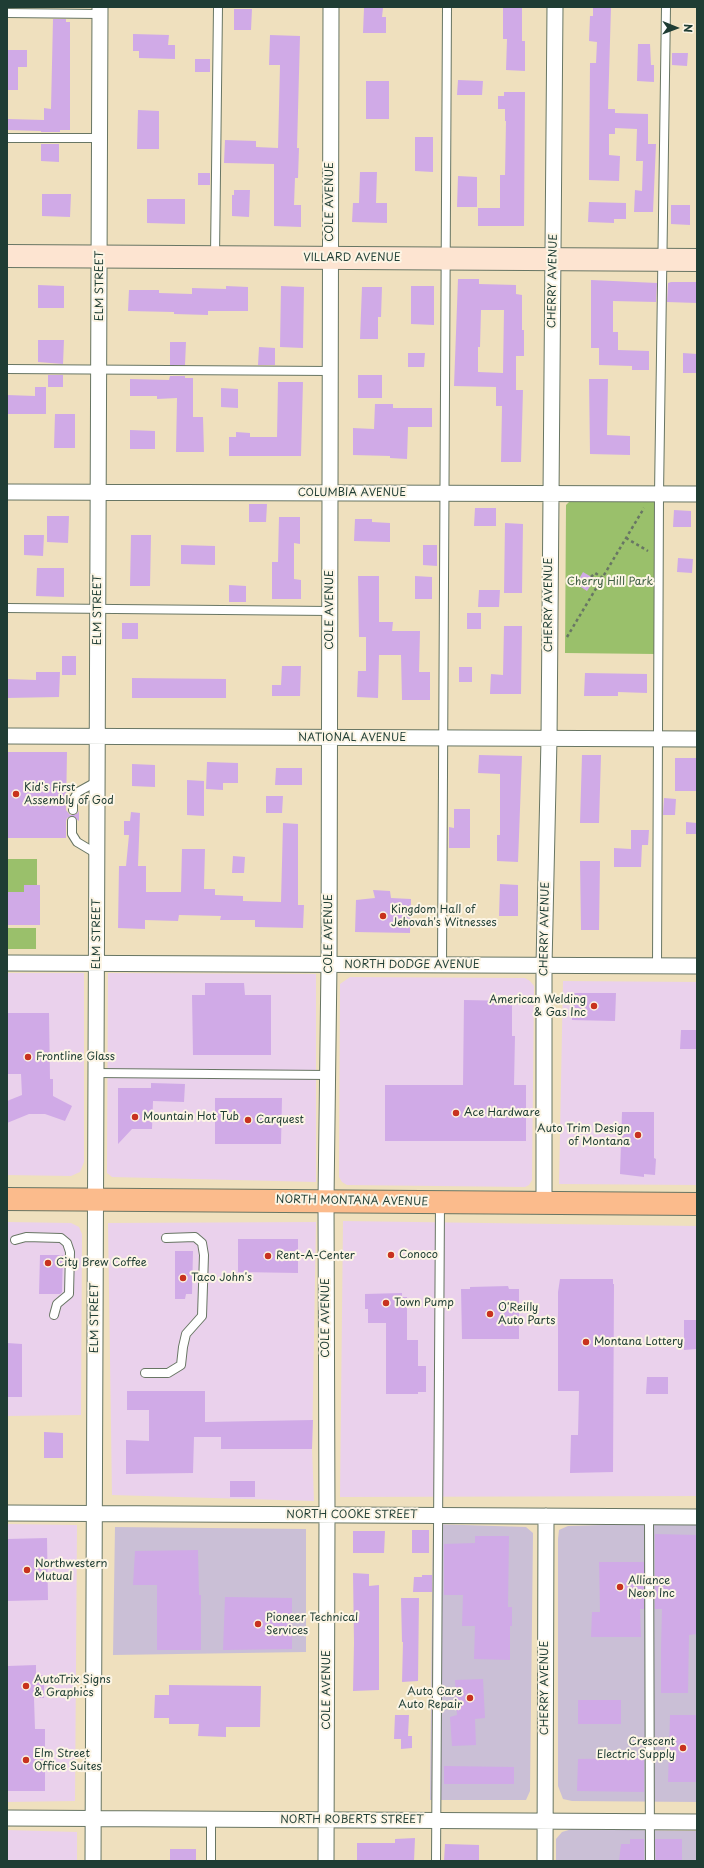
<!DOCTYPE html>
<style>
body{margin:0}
#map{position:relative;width:704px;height:1868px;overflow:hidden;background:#efe0be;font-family:"Playpen Sans",sans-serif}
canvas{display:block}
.frame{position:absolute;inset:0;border:8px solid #1f3d34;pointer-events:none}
.north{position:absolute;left:656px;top:8px;width:40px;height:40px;-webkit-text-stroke:3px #fcf5e5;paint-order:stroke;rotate:91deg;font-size:11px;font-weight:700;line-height:16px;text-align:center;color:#1f3d34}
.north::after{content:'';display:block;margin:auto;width:14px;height:18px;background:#1f3d34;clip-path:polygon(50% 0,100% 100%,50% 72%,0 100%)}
</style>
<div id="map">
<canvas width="704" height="1868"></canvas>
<div class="frame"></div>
<div class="north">N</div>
</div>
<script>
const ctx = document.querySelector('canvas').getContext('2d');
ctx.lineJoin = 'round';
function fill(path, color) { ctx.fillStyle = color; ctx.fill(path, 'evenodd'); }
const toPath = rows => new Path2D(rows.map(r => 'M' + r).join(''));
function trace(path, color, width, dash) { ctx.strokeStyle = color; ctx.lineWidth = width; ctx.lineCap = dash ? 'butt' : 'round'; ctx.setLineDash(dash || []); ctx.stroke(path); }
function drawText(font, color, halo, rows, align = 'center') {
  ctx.font = font + ' "Playpen Sans",sans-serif'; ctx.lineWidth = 4; ctx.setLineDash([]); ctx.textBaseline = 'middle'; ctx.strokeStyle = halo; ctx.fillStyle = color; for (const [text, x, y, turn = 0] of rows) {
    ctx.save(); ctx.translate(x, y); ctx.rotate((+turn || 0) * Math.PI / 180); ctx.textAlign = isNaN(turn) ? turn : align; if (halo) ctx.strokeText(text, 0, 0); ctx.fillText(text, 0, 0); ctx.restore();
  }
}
fill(toPath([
 [7,973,84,973,84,1162,80,1172,71,1176,7,1175],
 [108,973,316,974,316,1182,112,1177,107,1173],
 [350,977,525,978,530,981,534,986,532,1180,529,1185,525,1187,347,1185,342,1182,339,1177,340,984],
 [563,981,697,982,697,1185,559,1184],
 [343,1221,697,1226,697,1496,340,1497],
 [7,1222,71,1223,79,1227,82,1234,81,1415,7,1416],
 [316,1222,312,1449,314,1501,112,1495,108,1223],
 [7,1524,77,1525,75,1801,7,1802],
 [7,1830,77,1832,77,1861,7,1861]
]), '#ead1ec');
fill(toPath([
 [697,1522,697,1802,572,1801,563,1799,558,1786,558,1539,559,1530,568,1526],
 [433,1524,526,1527,533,1533,530,1791,526,1800,430,1800],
 [115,1527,306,1529,306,1652,113,1655],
 [572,1829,697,1831,697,1861,556,1861,556,1839,562,1832]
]), '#cabfd6');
fill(toPath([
 [655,500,655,654,565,653,566,505,570,501],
 [7,859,37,859,37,885,24,885,24,892,7,892],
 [7,928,36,928,36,949,7,949]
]), '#9ac06b');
fill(toPath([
 [503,7,522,7,522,41,525,41,525,71,506,70,507,39,503,39],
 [593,7,611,7,608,109,615,109,615,113,648,114,648,144,656,144,653,212,634,212,635,190,642,191,643,161,636,161,637,129,615,128,615,134,609,134,609,155,620,156,619,181,589,180,590,63,596,63,597,42,589,41,590,16,593,16],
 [364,8,383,8,382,17,386,17,386,33,363,33],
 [234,9,252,9,251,30,234,30],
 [53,19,66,19,66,22,70,22,70,130,60,130,60,132,41,132,41,131,8,130,8,119,44,120,44,108,51,109],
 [133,34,169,35,168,45,175,45,175,59,139,58,139,51,133,51],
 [270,35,300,36,297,148,299,148,298,178,295,178,294,205,301,205,301,227,274,226,274,164,224,163,225,140,256,141,256,147,278,148,280,65,269,65],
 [638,44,650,44,651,65,654,65,654,82,637,81],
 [7,50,27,50,27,67,18,67,18,90,7,90],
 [672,53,688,53,687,66,672,65],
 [195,59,210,59,210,72,195,72],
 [458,80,483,81,482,95,457,95],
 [366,81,389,81,389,119,366,119],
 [504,92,525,92,524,226,478,226,478,208,500,208,500,175,505,175,506,121,505,121,505,109,498,109,498,96,504,96],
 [138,110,159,111,159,149,137,149],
 [415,137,433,137,433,172,415,171],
 [41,144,59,144,59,162,41,161],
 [360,172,377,172,376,203,387,203,387,223,352,222,353,203,359,203],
 [198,173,210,173,210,185,198,185],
 [458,176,477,177,477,207,457,207],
 [234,190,250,190,249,217,232,216,232,195,234,195],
 [42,194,71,194,70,217,42,216],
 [147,199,185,199,185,224,147,223],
 [589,202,626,203,626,219,614,219,614,223,588,222],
 [671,205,690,205,690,225,671,224],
 [458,279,479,279,479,284,516,285,516,294,522,295,522,330,524,330,524,356,516,356,516,390,523,390,521,462,501,462,502,406,496,406,496,387,454,386],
 [481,310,504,310,503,373,478,372,478,347,480,347],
 [591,280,657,283,656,302,613,301,613,332,618,332,618,350,649,351,649,370,632,370,632,366,599,365,599,348,591,348],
 [671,282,697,282,697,303,667,302,668,283],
 [38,285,64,286,64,308,38,308],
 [226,286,248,287,248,311,208,311,208,315,174,314,174,312,128,311,129,290,159,290,159,293,192,294,192,288,226,289],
 [281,286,304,287,303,348,280,347],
 [411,286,434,286,434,325,411,324],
 [362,287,382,287,381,317,378,317,378,339,360,339],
 [38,340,64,340,63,364,38,362],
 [170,342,186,342,185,365,170,365],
 [259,347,275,348,275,365,258,365],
 [408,353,425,353,424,367,408,367],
 [683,353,697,354,697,373,683,373],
 [48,375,63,375,63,387,48,387],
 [358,375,382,375,382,398,358,398],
 [170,376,185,376,185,378,193,378,193,417,203,417,204,452,176,452,177,398,157,399,157,396,130,396,130,379,169,380],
 [589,379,608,379,607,435,630,436,630,455,590,454],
 [278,382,303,382,301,456,229,456,229,437,236,437,236,432,250,433,250,437,277,437],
 [35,387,46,387,46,414,7,414,7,395,35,396],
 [221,388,238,389,238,408,221,407],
 [375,404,393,404,393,408,432,408,432,427,408,427,407,459,390,458,390,456,353,455,353,428,374,429],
 [55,414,75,414,75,448,54,448],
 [130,430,155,431,155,449,130,449],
 [249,504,267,504,266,522,249,522],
 [475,508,496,508,496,526,474,526],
 [674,510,691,511,691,527,673,527],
 [47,516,69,516,68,543,47,542],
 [279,517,300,517,300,544,294,543,294,579,301,580,301,599,272,599,272,562,278,562],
 [355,519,372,519,372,522,390,523,390,542,354,541],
 [505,523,523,524,522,593,504,593],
 [24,535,44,535,43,556,24,555],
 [131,535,151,535,150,586,130,586],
 [181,545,215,546,215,565,181,564],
 [423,545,437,545,437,566,423,565],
 [678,558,693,559,692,573,677,572],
 [37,568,64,568,64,597,36,596],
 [583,572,595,579,587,591,576,584],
 [358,576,379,576,379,622,393,622,392,631,420,631,419,672,430,672,430,700,402,700,401,655,379,655,378,698,357,697,358,671,366,671,366,637,359,637],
 [415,576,432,577,432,599,415,599],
 [229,585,246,586,246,602,229,602],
 [479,590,500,590,499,607,478,607],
 [467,613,481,613,481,629,467,629],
 [122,623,138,623,138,639,122,639],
 [504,626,522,626,521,694,490,694,491,674,503,675],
 [62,656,76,656,76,675,62,675],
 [282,666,301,666,300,696,272,696,272,685,281,685],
 [459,667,472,667,472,682,459,682],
 [36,672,60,672,59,697,7,698,7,679,36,680],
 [585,673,647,674,647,693,618,692,618,696,584,696],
 [132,678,226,679,226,698,132,698],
 [7,752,67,752,66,810,70,815,73,815,78,813,79,810,79,821,72,816,67,818,66,821,66,838,7,838],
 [479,755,522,756,518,862,497,861,497,835,500,835,500,774,478,773],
 [582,755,601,755,599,823,580,823],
 [675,758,697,758,697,791,675,791],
 [207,762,238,763,238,783,223,783,223,790,206,789],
 [132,764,155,765,155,787,132,786],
 [276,768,302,768,302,785,275,785],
 [187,780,204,781,204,816,187,815],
 [266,796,283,796,282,813,266,813],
 [664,798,676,799,675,815,663,815],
 [454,809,470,809,470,848,449,848,449,827,454,828],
 [131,812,140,813,138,866,146,866,146,892,181,892,182,849,205,849,204,889,215,889,215,895,243,896,243,901,281,902,283,823,298,824,298,905,304,905,303,928,255,927,255,920,220,920,221,916,179,915,178,921,145,920,145,929,118,928,119,866,126,866,129,835,124,835,124,821,130,821],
 [686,822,697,823,697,834,686,834],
 [631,830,649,830,648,845,642,845,641,867,614,867,614,848,631,849],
 [233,856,245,857,244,873,232,873],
 [580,861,600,861,599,930,581,930],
 [500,884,518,885,518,916,499,916],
 [24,885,40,885,40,925,7,925,7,892,24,892],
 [373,890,390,891,391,898,411,899,410,933,355,932,356,900,375,898],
 [205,983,244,983,245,995,271,995,271,1055,193,1055,192,995,205,995],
 [572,993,616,993,615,1021,572,1020],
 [464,1000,512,1001,512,1036,515,1036,514,1085,526,1085,526,1141,385,1141,385,1085,463,1085],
 [7,1013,49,1013,50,1079,53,1079,53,1096,72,1106,65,1121,45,1114,29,1114,7,1123,7,1101,22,1095,21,1074,7,1074],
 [681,1030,697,1030,697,1049,680,1049],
 [151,1083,185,1084,184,1102,153,1101,152,1129,132,1129,118,1144,118,1088,151,1088],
 [215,1098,282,1098,281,1144,215,1144],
 [622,1112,654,1112,654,1158,656,1159,655,1175,644,1174,644,1177,620,1174],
 [238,1239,298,1239,298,1273,238,1272],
 [175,1251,193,1251,192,1294,186,1294,185,1299,175,1299],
 [40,1255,63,1255,62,1292,60,1294,39,1294],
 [560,1279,613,1279,613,1284,614,1284,613,1472,570,1473,571,1435,578,1435,579,1391,558,1391,558,1292],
 [508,1286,509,1289,519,1289,519,1339,462,1339,461,1289,470,1289,470,1287],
 [402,1293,402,1297,407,1297,407,1340,418,1340,418,1366,426,1366,426,1392,418,1392,418,1394,386,1394,386,1323,368,1323,368,1309,365,1309,365,1294],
 [684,1320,697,1320,697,1349,684,1350],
 [7,1343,22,1344,22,1397,7,1397],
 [647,1377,668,1377,668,1394,646,1394],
 [127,1391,205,1391,205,1422,313,1420,312,1449,221,1449,221,1437,194,1437,193,1473,126,1474,126,1440,149,1441,149,1410,127,1410],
 [44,1432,63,1433,63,1458,44,1458],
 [230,1481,255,1481,255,1497,230,1497],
 [412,1530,429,1530,429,1553,412,1553],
 [353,1531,385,1531,384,1553,353,1553],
 [655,1534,697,1535,697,1634,689,1635,688,1693,661,1693,661,1648,662,1609,655,1609],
 [475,1536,509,1536,508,1607,512,1607,512,1626,510,1626,510,1660,474,1659,475,1626,462,1626,463,1595,444,1595,444,1544,475,1543],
 [47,1538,48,1600,7,1601,7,1539],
 [198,1550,199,1595,201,1595,201,1650,157,1650,157,1585,133,1585,135,1551],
 [599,1562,644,1562,644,1609,640,1609,641,1637,591,1637,592,1612,600,1612],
 [353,1573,369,1574,369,1586,379,1585,379,1690,353,1691,354,1643],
 [422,1575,432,1575,432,1592,413,1592,414,1577,422,1577],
 [225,1597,292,1598,292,1649,223,1650],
 [401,1598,419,1598,418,1681,402,1682,403,1642,402,1642],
 [36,1665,36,1675,44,1675,44,1698,34,1698,35,1729,45,1729,45,1791,7,1791,8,1666],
 [483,1679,485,1718,475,1719,476,1745,452,1746,450,1717,457,1715,455,1680],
 [169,1685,261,1686,260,1727,226,1727,226,1737,198,1736,199,1724,169,1724,169,1718,154,1718,155,1695,169,1695],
 [578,1700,621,1700,621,1724,578,1724],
 [395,1715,409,1715,408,1736,412,1736,412,1748,401,1749,401,1739,394,1739],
 [670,1715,697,1715,697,1782,668,1782],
 [644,1758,644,1792,577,1791,578,1759],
 [444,1766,514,1767,514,1784,444,1784],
 [415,1838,414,1861,357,1861,357,1843,395,1843,395,1839],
 [630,1839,644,1839,644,1861,619,1861,621,1844,630,1844],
 [655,1839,682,1839,682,1861,656,1861],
 [445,1844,479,1845,479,1861,444,1861],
 [170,1849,196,1849,196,1861,170,1861]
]), '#d0aae7');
const lane = toPath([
 [7,13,100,14],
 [7,138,100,138],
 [215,256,218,7],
 [7,369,330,371],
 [7,608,330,611],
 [73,810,73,800,78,792,98,781],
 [72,821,72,834,77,842,97,854],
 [442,965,447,7],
 [657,966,659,494,666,7],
 [96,1073,328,1075],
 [15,1240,26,1237,61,1238,67,1243,70,1252,69,1294,57,1304,54,1315],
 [145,1373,168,1373,181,1365,183,1347,186,1334,202,1316,204,1255,202,1243,195,1237,166,1238],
 [649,1516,650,1861],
 [211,1861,211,1819],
 [436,1861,440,1203]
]);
const street = toPath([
 [7,492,697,494],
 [7,736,697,739],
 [7,963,697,966],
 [544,1202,544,965,549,739,555,7],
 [7,1513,697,1517],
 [7,1818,697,1822],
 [93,1861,100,7],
 [326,1861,327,1515,326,1200,329,964,331,7],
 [545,1861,546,1516]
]);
const secondary = toPath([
 [7,256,697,260]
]);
const primary = toPath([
 [7,1199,697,1204]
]);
trace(lane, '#687664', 10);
trace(street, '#687664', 17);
trace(secondary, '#687664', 24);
trace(primary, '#687664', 24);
trace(toPath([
 [626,538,648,551],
 [591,577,595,573,603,578],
 [567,637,644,508]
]), '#687664', 2.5, [3, 3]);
trace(lane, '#fff', 8);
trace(street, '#fff', 15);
trace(secondary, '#fde4d1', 22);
trace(primary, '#fbbb8c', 22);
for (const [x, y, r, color] of [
 [16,794,4,"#c8321e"],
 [383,916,4,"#c8321e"],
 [594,1006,4,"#c8321e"],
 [28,1057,4,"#c8321e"],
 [456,1113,4,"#c8321e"],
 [135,1117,4,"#c8321e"],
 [248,1120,4,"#c8321e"],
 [638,1135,4,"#c8321e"],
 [391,1255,4,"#c8321e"],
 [268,1256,4,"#c8321e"],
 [48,1263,4,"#c8321e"],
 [183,1278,4,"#c8321e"],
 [386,1303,4,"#c8321e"],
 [490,1314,4,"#c8321e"],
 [586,1342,4,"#c8321e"],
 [27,1570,4,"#c8321e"],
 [620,1587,4,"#c8321e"],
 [258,1624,4,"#c8321e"],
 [26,1686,4,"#c8321e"],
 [470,1698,4,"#c8321e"],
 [683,1748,4,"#c8321e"],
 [26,1760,4,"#c8321e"]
]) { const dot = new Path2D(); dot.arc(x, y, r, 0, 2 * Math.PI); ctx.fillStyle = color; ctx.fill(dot); trace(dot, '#fcf5e5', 1.5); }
drawText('11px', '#1f3d34', '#fcf5e5', [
 ["COLE AVENUE",330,202,-90],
 ["VILLARD AVENUE",352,258],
 ["CHERRY AVENUE",553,281,-89],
 ["ELM STREET",100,286,-90],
 ["COLUMBIA AVENUE",352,493],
 ["CHERRY AVENUE",549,605,-90],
 ["ELM STREET",98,610,-90],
 ["COLE AVENUE",330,610,-90],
 ["NATIONAL AVENUE",352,738],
 ["CHERRY AVENUE",545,929,-89],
 ["ELM STREET",97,934,-90],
 ["COLE AVENUE",329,934,-90],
 ["NORTH DODGE AVENUE",412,965],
 ["NORTH MONTANA AVENUE",352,1201,1],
 ["ELM STREET",95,1318,-90],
 ["COLE AVENUE",326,1318,-90],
 ["NORTH COOKE STREET",352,1515],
 ["CHERRY AVENUE",545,1688,-90],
 ["COLE AVENUE",327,1690,-90],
 ["NORTH ROBERTS STREET",352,1820]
]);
drawText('11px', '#3e5e42', '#fcf5e5', [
 ["Cherry Hill Park",610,582]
]);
drawText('11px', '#1f3d34', '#fcf5e5', [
 ["Kid's First",24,788],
 ["Assembly of God",24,801],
 ["Kingdom Hall of",391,910],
 ["Jehovah's Witnesses",391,923],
 ["American Welding",586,1000,"right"],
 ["& Gas Inc",586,1013,"right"],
 ["Frontline Glass",36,1057],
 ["Ace Hardware",464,1113],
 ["Mountain Hot Tub",143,1117],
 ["Carquest",256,1120],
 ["Auto Trim Design",630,1129,"right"],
 ["of Montana",630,1142,"right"],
 ["Conoco",399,1255],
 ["Rent-A-Center",276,1256],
 ["City Brew Coffee",56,1263],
 ["Taco John's",191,1278],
 ["Town Pump",394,1303],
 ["O'Reilly",498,1308],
 ["Auto Parts",498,1321],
 ["Montana Lottery",594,1342],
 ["Northwestern",35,1564],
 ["Mutual",35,1577],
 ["Alliance",628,1581],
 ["Neon Inc",628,1594],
 ["Pioneer Technical",266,1618],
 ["Services",266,1631],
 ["AutoTrix Signs",34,1680],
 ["& Graphics",34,1693],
 ["Auto Care",462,1692,"right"],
 ["Auto Repair",462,1705,"right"],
 ["Crescent",675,1742,"right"],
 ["Electric Supply",675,1755,"right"],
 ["Elm Street",34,1754],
 ["Office Suites",34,1767]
], 'left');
</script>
